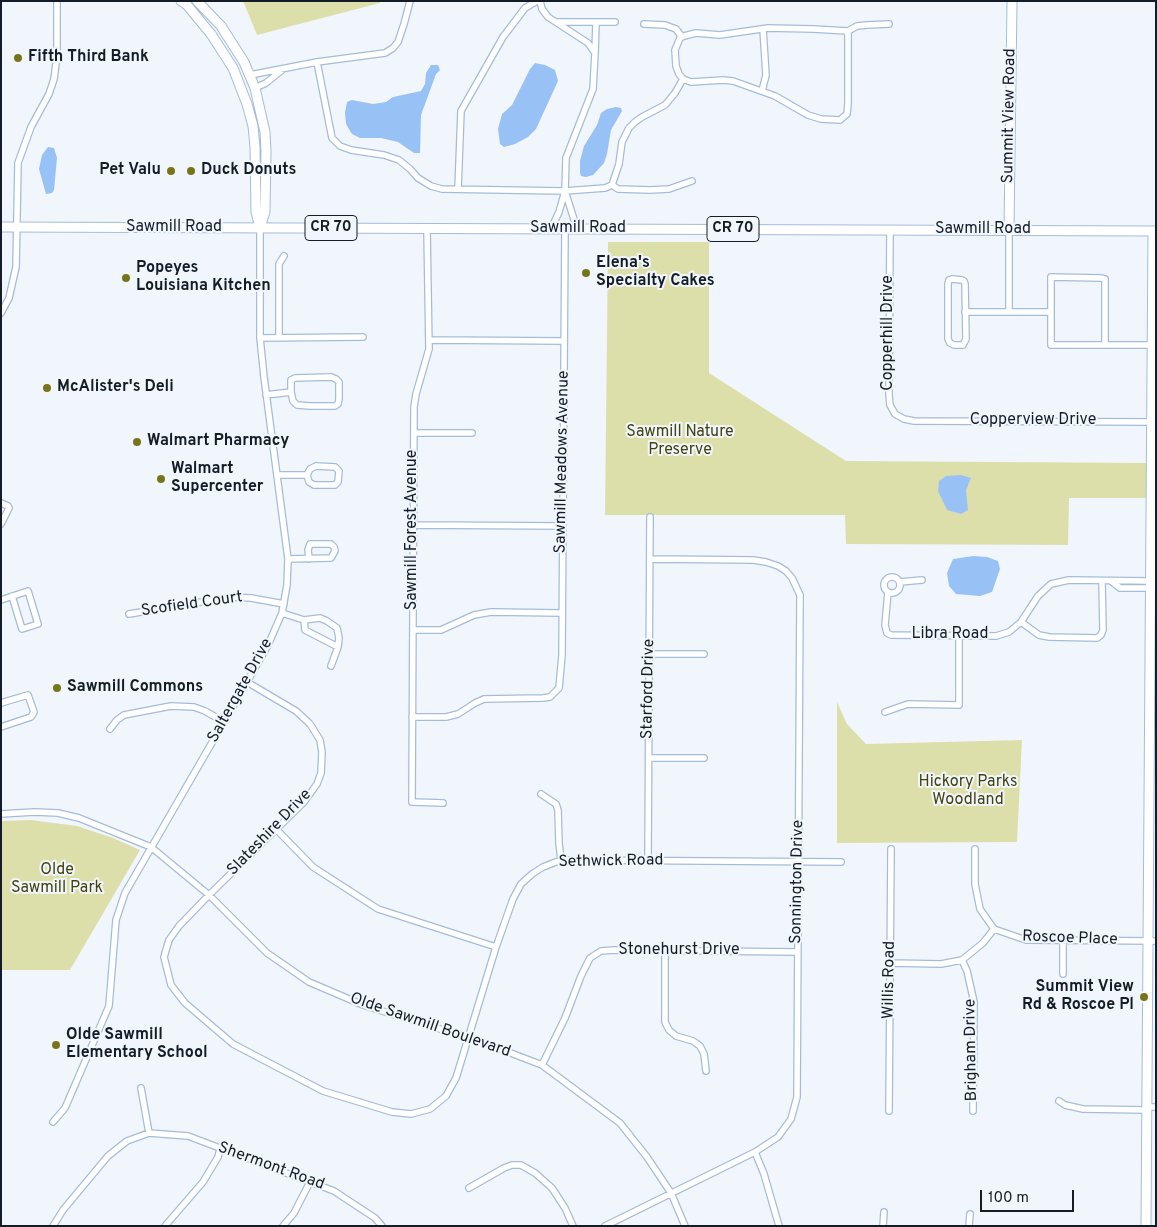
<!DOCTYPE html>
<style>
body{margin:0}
#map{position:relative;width:1157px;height:1227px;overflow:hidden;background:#f1f6fc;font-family:Overpass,sans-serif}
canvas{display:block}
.frame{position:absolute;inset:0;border:2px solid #141d27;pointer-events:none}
.scale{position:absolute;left:980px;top:1190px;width:94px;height:22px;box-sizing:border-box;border:2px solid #141d27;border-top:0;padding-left:6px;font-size:15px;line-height:18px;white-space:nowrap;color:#141d27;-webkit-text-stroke:4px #f1f6fc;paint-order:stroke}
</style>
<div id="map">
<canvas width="1157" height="1227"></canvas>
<div class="frame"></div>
<div class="scale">100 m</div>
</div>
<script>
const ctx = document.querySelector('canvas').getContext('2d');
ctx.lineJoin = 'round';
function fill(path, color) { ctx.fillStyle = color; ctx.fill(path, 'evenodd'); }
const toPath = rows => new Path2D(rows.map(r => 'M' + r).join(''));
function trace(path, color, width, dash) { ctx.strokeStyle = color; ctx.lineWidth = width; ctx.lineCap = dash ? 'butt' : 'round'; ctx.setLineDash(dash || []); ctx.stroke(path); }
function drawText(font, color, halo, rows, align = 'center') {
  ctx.font = font + ' Overpass,sans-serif'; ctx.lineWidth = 4; ctx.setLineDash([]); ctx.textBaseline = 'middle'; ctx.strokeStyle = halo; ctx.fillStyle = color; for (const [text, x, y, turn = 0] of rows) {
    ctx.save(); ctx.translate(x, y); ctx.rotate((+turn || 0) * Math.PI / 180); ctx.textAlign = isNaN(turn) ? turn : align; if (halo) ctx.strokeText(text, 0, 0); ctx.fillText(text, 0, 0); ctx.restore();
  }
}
fill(toPath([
 [243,1,380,1,380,3,257,35],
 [608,242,709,242,709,373,846,461,1147,463,1146,498,1069,498,1068,545,846,544,845,515,605,515],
 [837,702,847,724,866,744,1022,740,1017,842,837,843],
 [31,820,77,826,113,838,140,850,70,970,1,970,1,821]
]), '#dddfab');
fill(toPath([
 [535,63,545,65,555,70,558,81,536,129,528,137,515,144,504,147,500,144,498,129,502,114,512,105,530,69],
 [431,65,438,65,440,70,436,74,421,115,420,153,414,153,398,142,381,138,360,138,352,134,346,124,345,113,347,102,352,100,373,104,386,102,393,97,421,91,425,84,426,73],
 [616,107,621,108,622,111,611,130,607,154,604,163,593,175,586,177,581,176,580,173,580,161,584,146,597,125,601,113,607,109],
 [48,147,54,148,57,158,54,190,52,193,46,194,39,169,42,155],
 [961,475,971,478,966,490,968,510,961,514,947,510,938,491,939,481,946,476],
 [973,556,987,557,998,561,1000,569,992,592,980,596,956,594,949,586,947,573,953,559]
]), '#98c1f5');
const street = toPath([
 [540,1,542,9,548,17,588,43,595,53,593,89,566,158,565,191,559,212,551,229],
 [556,22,615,22],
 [644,24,665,25,676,29,682,37],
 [848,31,857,26,867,25,889,24],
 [595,53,596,23],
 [317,62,332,138,340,146,351,150,384,155,399,160,410,169,418,178,431,186,442,189,565,191,605,188,612,185,619,164,622,142,629,128,635,122,642,117,665,105,675,93,683,79],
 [250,75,317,62,385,53,393,48,398,42,404,24,410,1],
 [683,79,691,82,723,80,733,81,775,96,808,115,821,119,840,120,847,114,848,104,848,31],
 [683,79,679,74,676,66,675,50,680,38,684,36,696,33,720,35,768,28,813,29,848,31],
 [255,88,266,83,282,70],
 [762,91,766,75,763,29],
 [612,185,618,189,650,190,669,189,692,181],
 [458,189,461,111,503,37,525,8,537,1],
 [565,191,577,229],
 [427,229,429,349,416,394,414,407,412,802,443,803],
 [890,230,889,395,890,405,895,414,904,419,914,421,1151,422],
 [952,279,962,280,964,281,965,284,966,339,963,345,954,345,950,343,948,339,948,284,949,280,952,279],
 [965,312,1051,312],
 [1009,312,1009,230],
 [1,313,9,298,16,267,18,163,31,127,49,94,54,79,57,56,57,1],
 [279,337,279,264,284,256],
 [260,338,363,337],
 [429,340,564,341],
 [1105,345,1105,279,1101,278,1051,277,1051,345,1152,345],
 [331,377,336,379,339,382,339,399,338,404,335,406,310,406,297,405,293,401,291,392,291,380,295,378,331,377],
 [266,395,291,392],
 [414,433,472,433],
 [316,466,335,467,339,471,338,482,335,485,314,485,309,482,307,475,310,469,316,466],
 [278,475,307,475],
 [1,503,8,506,9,508,1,524],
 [413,525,562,526],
 [288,559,331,558,335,551,334,547,331,544,310,544,308,550,309,559],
 '884 585a8 8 0 1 1 16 0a8 8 0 1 1-16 0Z',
 [1111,581,1120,588,1150,588],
 [900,582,922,580],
 [888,592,885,625,887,633,891,635,996,636,1009,632,1021,622,1038,596,1051,584,1069,580,1150,581],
 [1,600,28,591,38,624,22,629,12,596],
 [282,613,304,620,320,618,327,621,337,628,339,638,338,647,305,630,304,620],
 [129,614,231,597,251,598,284,604],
 [1021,622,1039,635,1049,637,1097,638,1101,635,1103,630,1102,581],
 [413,630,441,630,474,615,491,612,561,613],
 [650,654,704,654],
 [331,666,338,647],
 [247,682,296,711,310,724,320,740,322,752,321,773,317,784,304,802,209,895,179,926,169,940,164,957,171,985,185,1003,233,1044,323,1091,392,1112,411,1114,430,1109,446,1096,456,1078,496,947,513,899,521,884,532,874,543,867,561,860,572,860,841,862],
 [1,703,28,695,34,712,31,717,1,727],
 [885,712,908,704,959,705,959,636],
 [412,717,446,717,458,714,475,703,484,699,543,698,550,697,559,688,562,655,565,229],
 [110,729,117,720,124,715,171,706,194,707,205,711,224,722],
 [649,758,704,758],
 [541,794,556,804,558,810,559,843,561,860],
 [1,814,34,812,58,813,79,818,151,847,209,895,267,953,309,982,363,1005,482,1042,542,1065,620,1123,647,1157,671,1193,685,1226],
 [277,830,313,867,378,909,496,947],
 [975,849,975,884,980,909,994,929],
 [648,860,650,517],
 [994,929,1026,940,1156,941],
 [1063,941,1063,974],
 [665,951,665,1022,669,1030,676,1036,693,1041,700,1046,704,1054,706,1071],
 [962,960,967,971,974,1002,973,1111],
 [891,963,941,964,962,960,983,943,994,929],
 [542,1065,565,1018,581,976,590,958,601,951,614,950,797,952],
 [141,1088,149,1133],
 [1059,1101,1065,1105,1083,1109,1147,1110],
 [1147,1107,1156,1107],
 [889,1111,891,849],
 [53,1122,65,1108,109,1006,116,920,125,893,247,682,268,645,282,613,287,585,288,559,264,377,260,338,260,227],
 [755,1152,764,1174,779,1226],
 [469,1188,504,1168,512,1165,521,1165,535,1173,552,1188,565,1208,573,1226],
 [53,1226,63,1210,108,1156,127,1141,149,1133,188,1136,334,1191,375,1218,382,1226],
 [165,1226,203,1182,218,1157,220,1149],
 [283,1226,294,1213,310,1182],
 [605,1226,755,1152,778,1137,791,1119,797,1097,800,595,792,578,786,571,778,566,766,562,753,560,650,559],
 [883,1226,884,1212],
 [969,1226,970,1214]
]);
const secondary = toPath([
 [181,1,187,5,211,34,233,68,247,104,253,126,255,147,256,212,260,227],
 [197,1,221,26,244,62,255,88,265,132,266,151,265,212,260,227],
 [1009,230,1012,1],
 [1146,1226,1153,231]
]);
const primary = toPath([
 [1,227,1156,231]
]);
trace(street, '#a5bcd9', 8);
trace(secondary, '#a5bcd9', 11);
trace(primary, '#a5bcd9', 11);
trace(street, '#fff', 5.5);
trace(secondary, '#fff', 9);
trace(primary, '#fff', 9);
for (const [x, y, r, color] of [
 [18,58,5,"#76751a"],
 [171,171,5,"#76751a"],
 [191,171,5,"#76751a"],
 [586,273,5,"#76751a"],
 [126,278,5,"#76751a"],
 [47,388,5,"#76751a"],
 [137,442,5,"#76751a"],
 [161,479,5,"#76751a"],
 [57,688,5,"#76751a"],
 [1144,997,5,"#76751a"],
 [56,1045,5,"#76751a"]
]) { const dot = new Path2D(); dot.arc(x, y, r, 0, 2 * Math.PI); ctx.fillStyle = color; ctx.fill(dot); trace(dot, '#f1f6fc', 2); }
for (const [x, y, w] of [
 [331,228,52],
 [733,229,52]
]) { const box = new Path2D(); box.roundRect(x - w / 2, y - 12.5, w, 25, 4); ctx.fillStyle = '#f1f6fc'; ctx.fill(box); trace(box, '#141d27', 1); }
drawText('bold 15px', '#141d27', null, [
 ["CR 70",331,228],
 ["CR 70",733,229]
]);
drawText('bold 16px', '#141d27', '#f1f6fc', [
 ["Fifth Third Bank",28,58],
 ["Pet Valu",161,171,"right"],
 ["Duck Donuts",201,171],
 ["Elena's",596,264],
 ["Specialty Cakes",596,282],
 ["Popeyes",136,269],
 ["Louisiana Kitchen",136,287],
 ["McAlister's Deli",57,388],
 ["Walmart Pharmacy",147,442],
 ["Walmart",171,470],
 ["Supercenter",171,488],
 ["Sawmill Commons",67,688],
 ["Summit View",1134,988,"right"],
 ["Rd & Roscoe Pl",1134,1006,"right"],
 ["Olde Sawmill",66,1036],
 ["Elementary School",66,1054]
], 'left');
drawText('16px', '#141d27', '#f1f6fc', [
 ["Summit View Road",1010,116,-89],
 ["Sawmill Road",174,228],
 ["Sawmill Road",578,229],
 ["Sawmill Road",983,230],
 ["Copperhill Drive",889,333,-90],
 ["Copperview Drive",1033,421],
 ["Sawmill Meadows Avenue",563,462,-89],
 ["Sawmill Forest Avenue",413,530,-90],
 ["Scofield Court",192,605,-8],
 ["Libra Road",950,635],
 ["Starford Drive",649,689,-89],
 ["Saltergate Drive",241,691,-61],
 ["Slateshire Drive",270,833,-46],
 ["Sethwick Road",611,862,-1],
 ["Sonnington Drive",798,882,-89],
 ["Roscoe Place",1070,939,2],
 ["Stonehurst Drive",679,951],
 ["Willis Road",890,980,-89],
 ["Olde Sawmill Boulevard",430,1026,19],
 ["Brigham Drive",972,1050,-91],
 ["Shermont Road",271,1167,20]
]);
drawText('16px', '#43420f', '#f1f6fc', [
 ["Sawmill Nature",680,433],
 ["Preserve",680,451],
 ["Hickory Parks",968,783],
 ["Woodland",968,801],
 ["Olde",57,871],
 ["Sawmill Park",57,889]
]);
</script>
